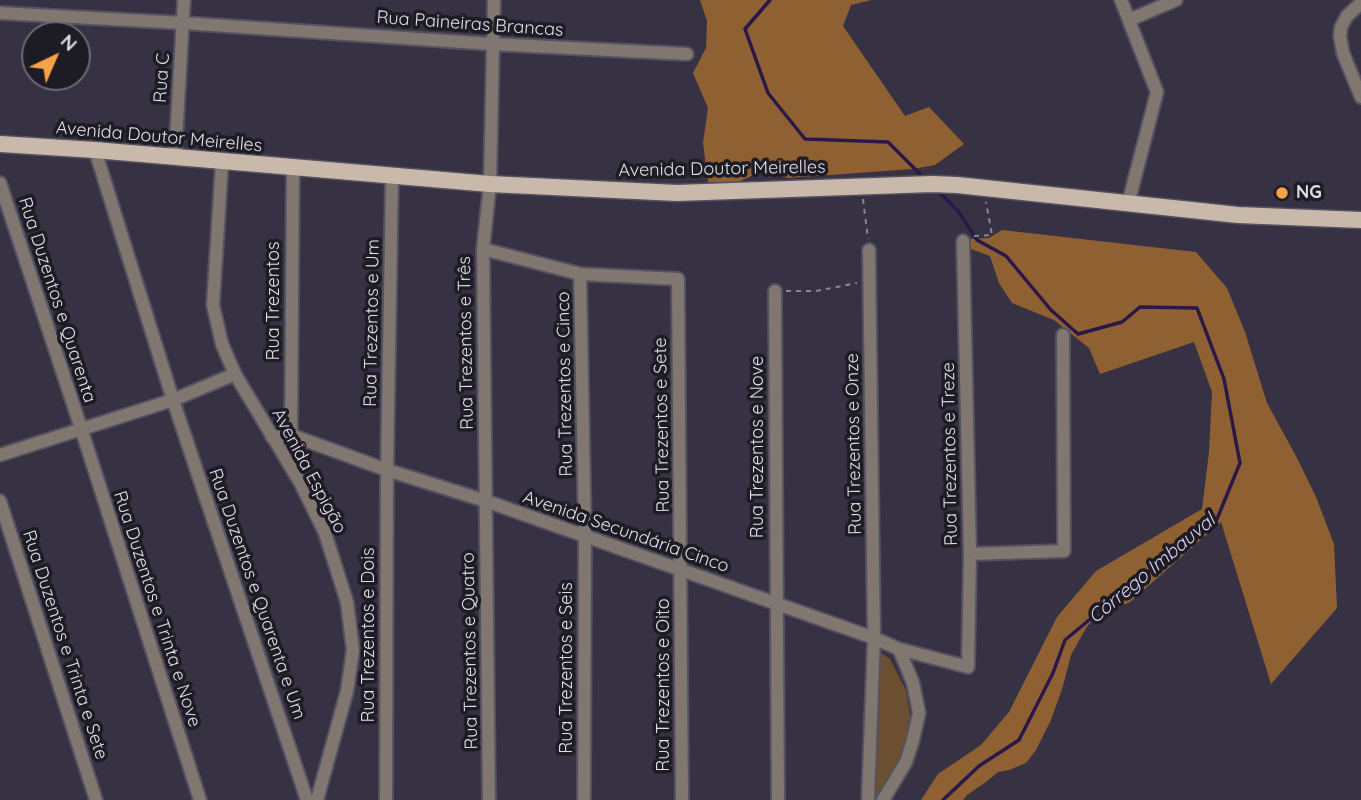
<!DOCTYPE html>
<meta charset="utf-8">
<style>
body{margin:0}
#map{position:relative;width:1361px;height:800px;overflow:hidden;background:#373243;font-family:Quicksand,sans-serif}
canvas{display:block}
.north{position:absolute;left:21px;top:21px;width:70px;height:70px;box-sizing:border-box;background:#1d1b23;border:2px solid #6b6972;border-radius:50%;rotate:44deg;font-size:19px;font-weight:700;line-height:28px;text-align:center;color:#e0dde8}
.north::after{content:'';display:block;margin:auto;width:24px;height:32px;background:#f6a247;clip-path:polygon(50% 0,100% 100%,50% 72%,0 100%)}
</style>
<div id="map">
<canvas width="1361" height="800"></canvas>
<div class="north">N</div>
</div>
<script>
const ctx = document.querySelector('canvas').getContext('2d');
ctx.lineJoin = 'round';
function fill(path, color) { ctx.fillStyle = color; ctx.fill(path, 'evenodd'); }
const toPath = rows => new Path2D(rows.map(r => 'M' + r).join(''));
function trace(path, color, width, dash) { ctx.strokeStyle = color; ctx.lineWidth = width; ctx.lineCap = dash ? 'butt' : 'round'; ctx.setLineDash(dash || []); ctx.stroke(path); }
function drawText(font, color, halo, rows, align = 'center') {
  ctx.font = font + ' Quicksand,sans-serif'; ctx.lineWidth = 7; ctx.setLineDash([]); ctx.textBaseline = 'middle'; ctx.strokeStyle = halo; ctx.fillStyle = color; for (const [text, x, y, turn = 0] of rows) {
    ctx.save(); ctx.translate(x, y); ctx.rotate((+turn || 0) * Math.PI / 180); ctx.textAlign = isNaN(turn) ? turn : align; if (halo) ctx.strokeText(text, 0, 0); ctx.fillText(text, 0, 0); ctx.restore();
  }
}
fill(toPath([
 [877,650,890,659,906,690,911,721,903,753,875,800,872,800]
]), '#6c4e30');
fill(toPath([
 [700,0,871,0,851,5,843,26,905,116,929,107,964,144,935,165,913,169,788,178,760,172,736,183,708,182,703,143,708,108,693,73,706,48,707,21],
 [1002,230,1196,252,1227,288,1245,332,1267,403,1297,458,1316,497,1334,544,1337,608,1271,684,1221,522,1130,602,1096,616,1086,628,1071,655,1063,686,1051,720,1036,750,1026,763,1009,770,998,772,986,782,967,795,963,800,921,800,938,774,981,745,1009,712,1057,617,1096,571,1202,509,1209,452,1212,392,1194,342,1100,374,1089,348,1054,320,1012,303,999,283,990,256,968,248,966,242,969,239,989,238]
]), '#8f6132');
trace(toPath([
 [770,0,745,29,768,93,805,139,888,142,924,178],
 [937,190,958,211,977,240,1006,256,1051,310,1078,334,1122,322,1140,307,1197,308,1224,379,1240,463,1217,519,1136,581,1065,640,1053,673,1019,740,979,766,943,800]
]), '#2b1848', 3.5);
const minor = toPath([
 [1121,0,1157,92,1128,204],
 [1361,3,1347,16,1341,27,1340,36,1343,53,1361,97],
 [0,13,183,23,492,44,687,54],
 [1129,20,1176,0],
 [95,150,173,400,307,800],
 [175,158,184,0],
 [222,162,213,305,222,344,235,374,301,484,325,533,347,602,353,650,347,691,317,800],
 [0,183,81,428,200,800],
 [483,249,580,274,678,279,682,800],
 [580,274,585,536,584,800],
 [775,291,778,800],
 [291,435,293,168],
 [272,437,291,435,387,470,486,501,585,536,874,638,899,649,968,667,970,554,963,241],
 [0,455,173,400,235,374],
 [0,501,96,800],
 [970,554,1064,551,1063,335],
 [386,800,387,470,392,176],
 [489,800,483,249,490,184,494,0],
 [868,800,874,638,869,250],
 [883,800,906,762,913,740,919,713,913,683,899,649]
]);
const major = toPath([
 [0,144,95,150,490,184,677,193,932,184,957,185,1238,215,1361,220]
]);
trace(minor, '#555161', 16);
trace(major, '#555161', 19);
trace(toPath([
 [863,199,868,239],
 [974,236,992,235,986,202],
 [786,291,816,291,857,283]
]), '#8a8694', 2, [5, 5]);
trace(minor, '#7f7770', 12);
trace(major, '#c8b9ab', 16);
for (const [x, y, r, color] of [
 [1282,193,7,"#f6a247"]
]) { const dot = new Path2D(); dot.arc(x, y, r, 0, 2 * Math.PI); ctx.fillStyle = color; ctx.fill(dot); trace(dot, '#1d1b23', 2.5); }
drawText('18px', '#e0dde8', '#1d1b23', [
 ["Rua Paineiras Brancas",470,24,4],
 ["Rua C",162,78,-86],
 ["Avenida Doutor Meirelles",159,137,5],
 ["Avenida Doutor Meirelles",722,169,-1],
 ["Rua Duzentos e Quarenta",57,300,72],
 ["Rua Trezentos",274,301,-90],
 ["Rua Trezentos e Um",372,323,-89],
 ["Rua Trezentos e Três",466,343,-91],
 ["Rua Trezentos e Cinco",565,384,-91],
 ["Rua Trezentos e Sete",662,425,-91],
 ["Rua Trezentos e Onze",854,444,-91],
 ["Rua Trezentos e Nove",758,447,-90],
 ["Rua Trezentos e Treze",950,454,-91],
 ["Avenida Espigão",309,471,62],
 ["Avenida Secundária Cinco",626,532,19],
 ["Rua Duzentos e Quarenta e Um",257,594,71],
 ["Rua Duzentos e Trinta e Nove",157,609,72],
 ["Rua Trezentos e Dois",369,635,-90],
 ["Rua Duzentos e Trinta e Sete",65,645,72],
 ["Rua Trezentos e Quatro",470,651,-91],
 ["Rua Trezentos e Seis",567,668,-90],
 ["Rua Trezentos e Oito",664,685,-90]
]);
drawText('bold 18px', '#e0dde8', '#1d1b23', [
 ["NG",1296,193]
], 'left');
drawText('italic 19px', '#dcd3f4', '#1d1b23', [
 ["Córrego Imbauval",1152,569,-40]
]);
</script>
